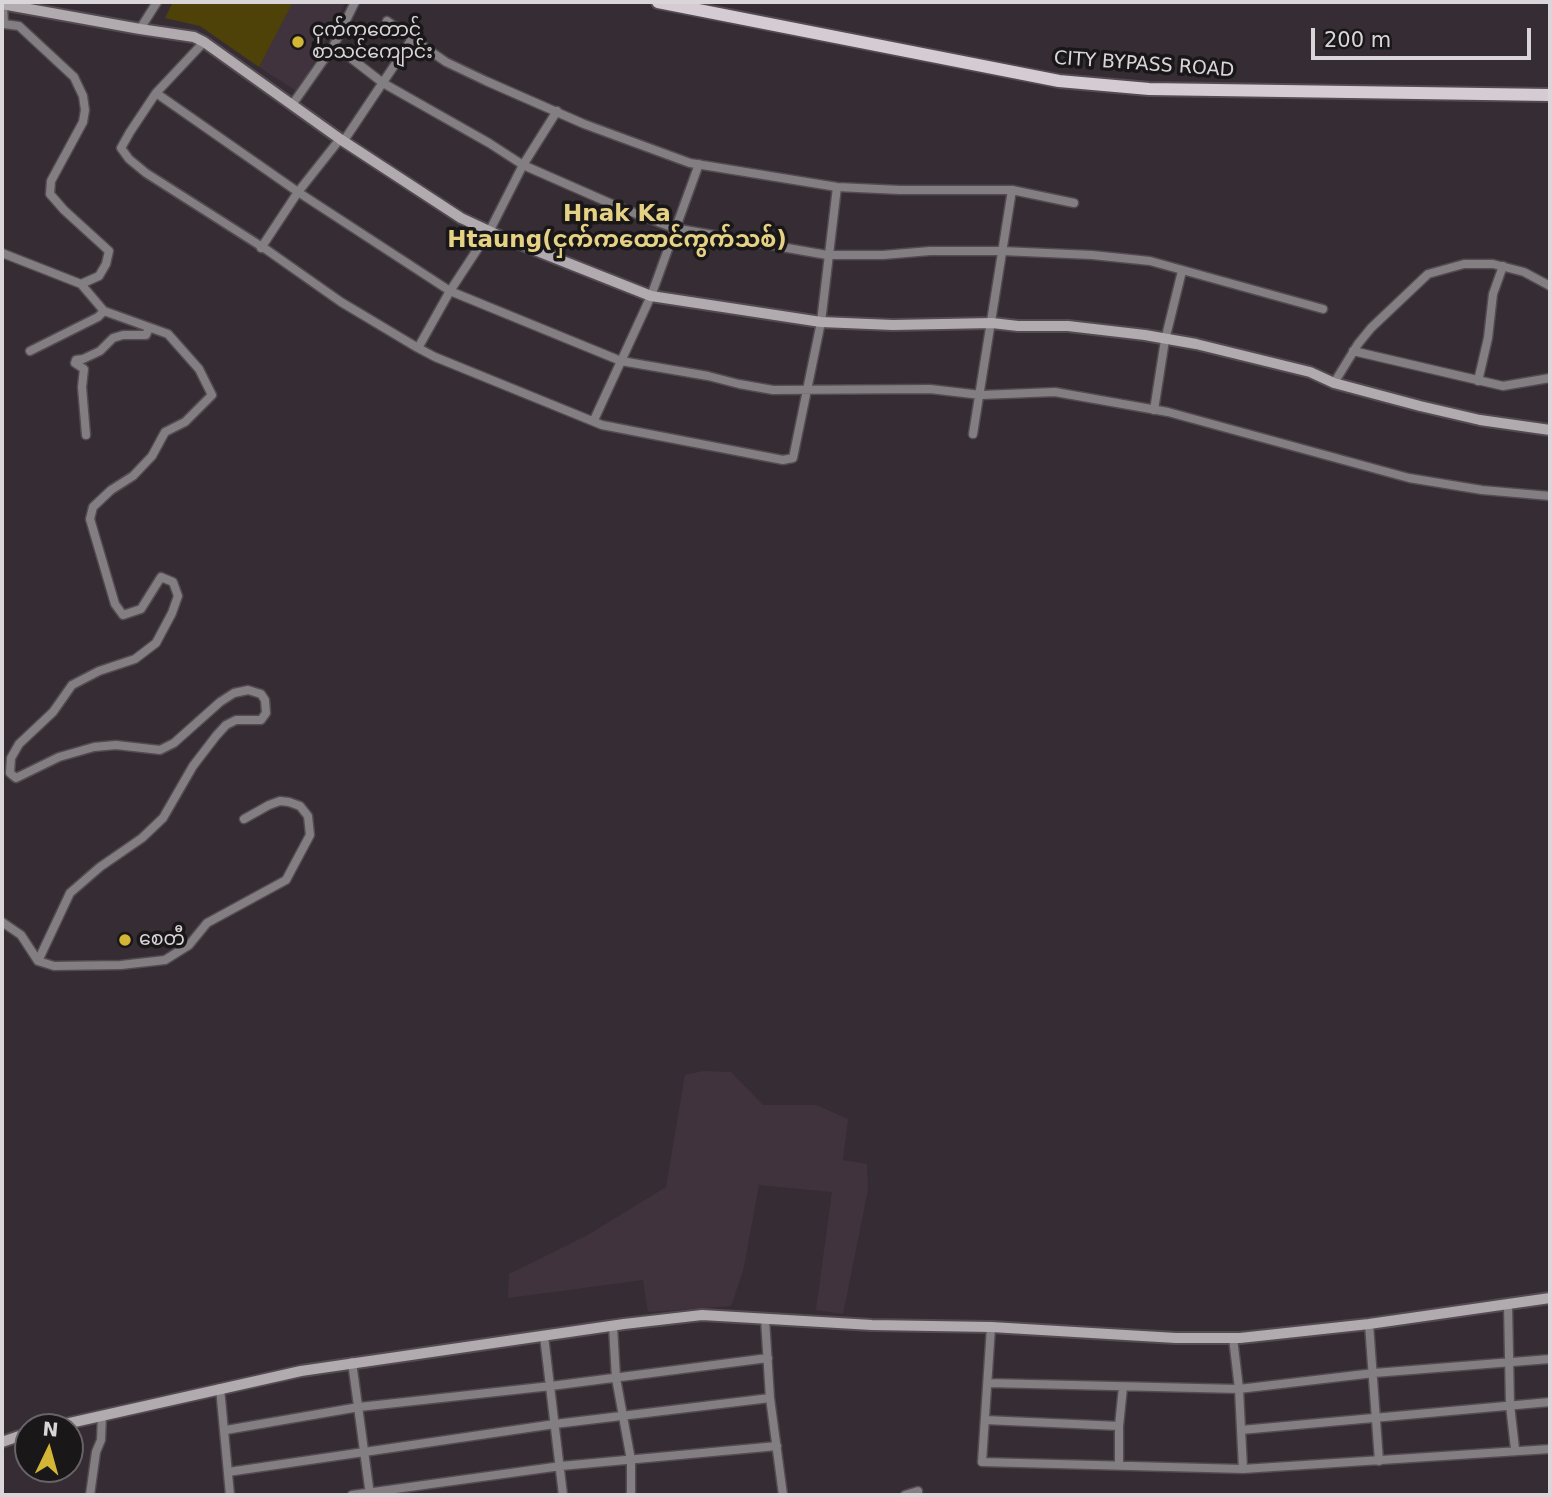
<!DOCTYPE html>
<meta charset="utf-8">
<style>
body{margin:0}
#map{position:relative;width:1552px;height:1497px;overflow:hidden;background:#352d33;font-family:"DejaVu Sans",sans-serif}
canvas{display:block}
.frame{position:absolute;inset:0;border:4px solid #dad5d9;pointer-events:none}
.north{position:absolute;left:14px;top:1413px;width:70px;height:70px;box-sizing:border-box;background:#1a1719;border:2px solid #676366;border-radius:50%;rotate:5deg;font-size:19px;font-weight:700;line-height:28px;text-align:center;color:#dad5d9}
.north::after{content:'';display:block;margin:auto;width:24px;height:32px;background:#d3b635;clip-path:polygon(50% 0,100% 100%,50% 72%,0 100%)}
.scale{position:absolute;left:1311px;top:28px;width:220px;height:32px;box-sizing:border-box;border:4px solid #dad5d9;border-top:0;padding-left:9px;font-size:21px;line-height:24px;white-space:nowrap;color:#dad5d9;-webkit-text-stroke:5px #1a1719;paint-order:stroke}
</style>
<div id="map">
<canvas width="1552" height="1497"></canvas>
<div class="frame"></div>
<div class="north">N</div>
<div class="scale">200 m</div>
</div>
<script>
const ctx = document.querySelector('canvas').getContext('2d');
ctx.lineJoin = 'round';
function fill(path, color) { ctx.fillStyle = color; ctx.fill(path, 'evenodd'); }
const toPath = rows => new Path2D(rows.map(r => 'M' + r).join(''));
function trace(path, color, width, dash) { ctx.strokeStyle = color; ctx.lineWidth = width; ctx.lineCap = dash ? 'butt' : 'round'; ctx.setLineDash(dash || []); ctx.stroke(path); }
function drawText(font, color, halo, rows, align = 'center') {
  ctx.font = font + ' "DejaVu Sans","Noto Sans Myanmar",sans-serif'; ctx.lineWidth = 7; ctx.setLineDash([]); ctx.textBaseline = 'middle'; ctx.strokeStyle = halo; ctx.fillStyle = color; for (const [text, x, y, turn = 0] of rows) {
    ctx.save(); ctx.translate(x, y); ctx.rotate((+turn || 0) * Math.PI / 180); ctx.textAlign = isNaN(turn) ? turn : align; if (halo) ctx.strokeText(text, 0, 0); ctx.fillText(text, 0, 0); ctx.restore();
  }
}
fill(toPath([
 [293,2,346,2,298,92,259,67],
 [704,1071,731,1072,763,1105,816,1105,848,1119,843,1160,867,1164,868,1189,843,1314,816,1310,832,1192,759,1185,743,1271,731,1306,648,1312,643,1280,508,1298,509,1274,586,1236,666,1187,685,1075]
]), '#41333e');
fill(toPath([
 [173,2,293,2,259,67,200,26,165,18]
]), '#4f4209');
const street = toPath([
 [3,4,4,24,19,26,74,77,83,96,85,110,83,122,51,181,50,194,64,210,109,251,106,264,99,276,81,284],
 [387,21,446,62,486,81,584,124,690,163,837,187,900,190,1012,190,1074,203],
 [140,29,157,2],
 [204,42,156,93,130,132,121,148,129,159,146,173,267,250,341,302,418,348,435,357,602,425,783,460,793,458,821,322,837,187],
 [334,45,383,83,489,143,523,165,621,208,674,228,827,255,883,255,930,251,1002,251,1092,255,1150,261,1323,309],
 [156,93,298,192,450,291,621,361,708,376,739,384,773,390,930,389,981,395,1055,392,1168,412,1409,478,1482,490,1550,496],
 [292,105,334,45,355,2],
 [343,142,412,39],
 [261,248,298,192,340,139],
 [2,253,81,284,104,311,168,334,199,369,212,395,185,422,165,432,152,456,133,476,111,490,93,507,90,519,115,604,123,615,141,609,161,577,173,582,178,596,172,613,156,643,135,659,99,671,72,685,53,712,19,744,11,758,10,773,16,778,59,757,94,747,116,745,160,750,174,743,220,702,234,693,248,690,261,694,265,700,266,713,261,720,236,720,226,725,216,736,193,766,163,818,142,838,100,867,70,893,38,961],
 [418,348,450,291,490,230,523,165,557,111],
 [30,351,98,317,104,311],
 [1353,351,1503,386,1550,378],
 [1478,381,1488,338,1493,294,1503,266],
 [1334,383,1358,344,1371,328,1428,274,1464,264,1493,264,1524,272,1550,286],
 [1154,410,1165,340,1182,271],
 [594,420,651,296,699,164],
 [973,434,1012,190],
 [86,435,82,387,84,369,75,363,76,360,83,359,100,351,113,338,123,335,146,335,149,328],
 [2,922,21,935,38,961,54,966,121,965,165,960,189,945,207,923,286,880,310,835,308,816,300,806,289,802,280,801,269,805,244,819],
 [1508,1305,1510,1405,1515,1449],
 [765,1319,770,1398,783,1495],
 [1369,1324,1379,1461],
 [613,1326,616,1378,631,1460,631,1495],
 [991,1327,982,1462,1243,1469,1550,1449],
 [544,1336,563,1495],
 [1233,1338,1239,1389,1243,1469],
 [352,1362,370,1495],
 [988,1383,1239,1389,1374,1373,1550,1359],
 [220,1388,230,1495],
 [985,1420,1119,1426],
 [226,1430,359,1407,551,1386,768,1358],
 [1241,1430,1550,1402],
 [1119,1465,1119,1426,1123,1387],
 [228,1472,555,1424,770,1398],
 [90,1495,96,1452,101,1440,102,1416],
 [352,1495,561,1466,777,1446],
 [905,1495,918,1491]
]);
const secondary = toPath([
 [2,4,140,29,194,37,204,42,340,139,461,218,502,237,651,296,821,322,893,325,992,323,1018,326,1068,326,1145,335,1196,344,1310,372,1334,383,1420,406,1480,420,1550,430],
 [52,1427,301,1371,624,1324,702,1315,872,1325,991,1327,1176,1338,1240,1338,1369,1324,1550,1298],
 [2,1442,28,1433]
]);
const primary = toPath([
 [658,2,1059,81,1149,89,1550,95]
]);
trace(street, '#534b51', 11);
trace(secondary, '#534b51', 14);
trace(primary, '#534b51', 16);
trace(street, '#827e81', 8);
trace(secondary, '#b1aaaf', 10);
trace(primary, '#d5ccd3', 12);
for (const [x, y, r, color] of [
 [298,42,7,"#d3b635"],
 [125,940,7,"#d3b635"]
]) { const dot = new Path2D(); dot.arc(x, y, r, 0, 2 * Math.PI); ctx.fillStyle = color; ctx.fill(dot); trace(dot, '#1a1719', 2.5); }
drawText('19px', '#dad5d9', '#1a1719', [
 ["ငှက်ကတောင်",312,31],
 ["စာသင်ကျောင်း",312,53],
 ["စေတီ",139,940]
], 'left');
drawText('19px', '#dad5d9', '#1a1719', [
 ["CITY BYPASS ROAD",1144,65,4]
]);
drawText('bold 23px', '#e5d284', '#1a1719', [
 ["Hnak Ka",617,215],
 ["Htaung(ငှက်ကထောင်ကွက်သစ်)",617,241]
]);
</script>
